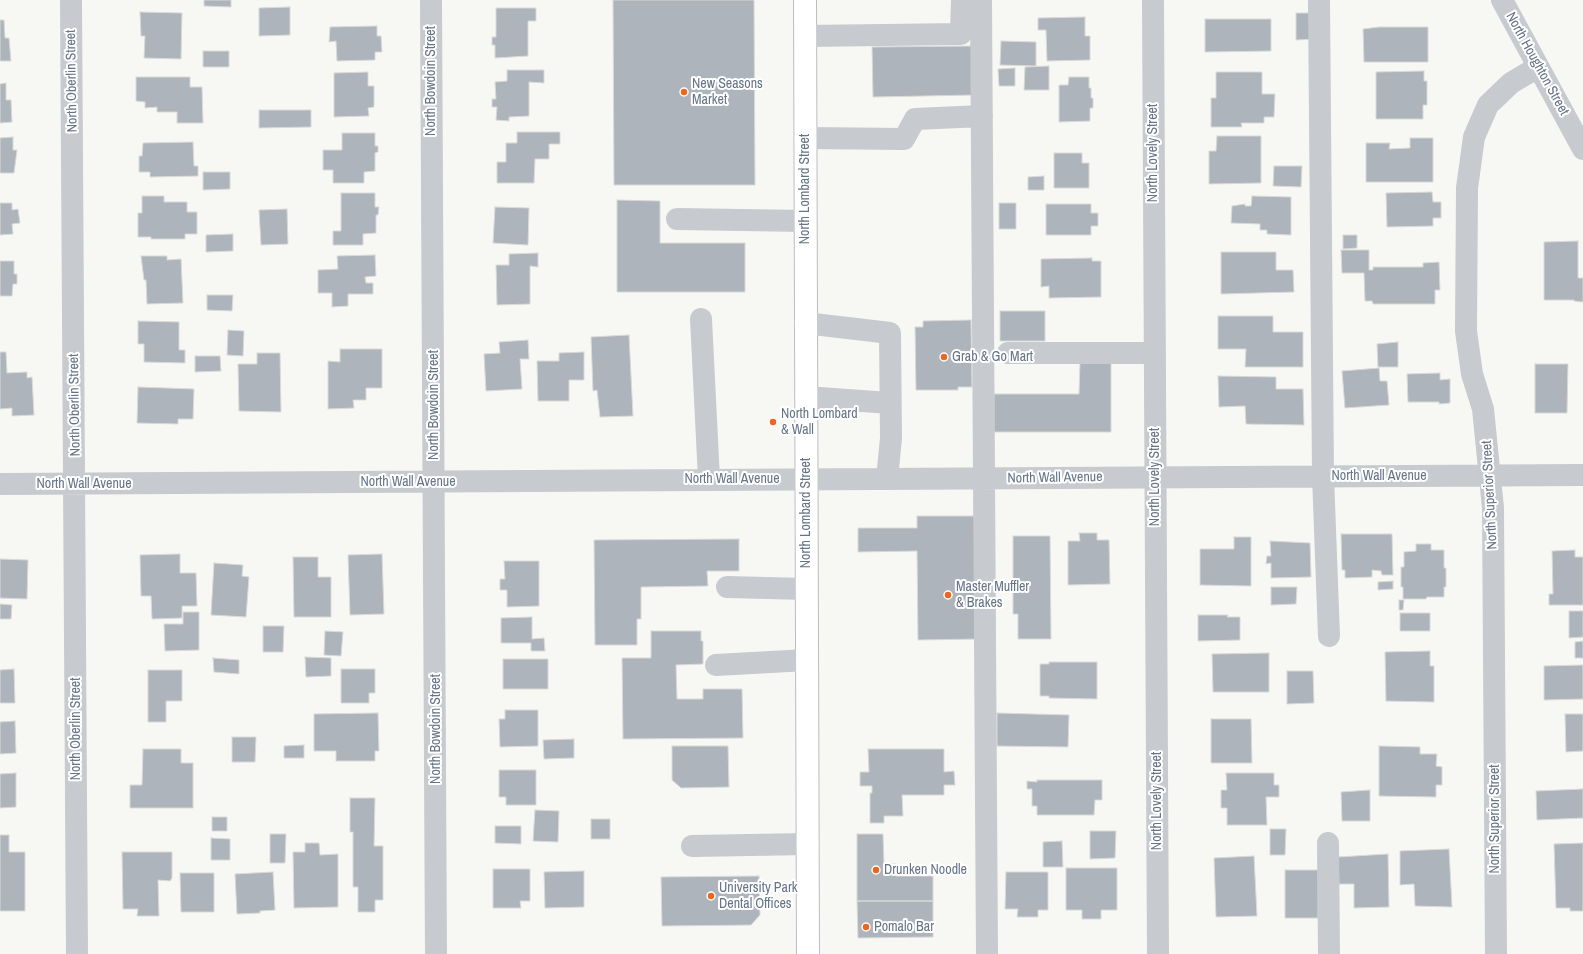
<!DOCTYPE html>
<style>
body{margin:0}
canvas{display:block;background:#f7f8f4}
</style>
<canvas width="1583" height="954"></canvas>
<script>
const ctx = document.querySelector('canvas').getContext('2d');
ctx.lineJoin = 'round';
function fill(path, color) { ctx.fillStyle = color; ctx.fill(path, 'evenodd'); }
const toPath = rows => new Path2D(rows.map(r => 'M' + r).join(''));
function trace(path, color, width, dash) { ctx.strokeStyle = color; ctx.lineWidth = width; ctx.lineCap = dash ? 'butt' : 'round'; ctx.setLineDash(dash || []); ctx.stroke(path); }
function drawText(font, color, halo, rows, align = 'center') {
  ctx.font = font + ' "Archivo Narrow",sans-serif'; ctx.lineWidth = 4; ctx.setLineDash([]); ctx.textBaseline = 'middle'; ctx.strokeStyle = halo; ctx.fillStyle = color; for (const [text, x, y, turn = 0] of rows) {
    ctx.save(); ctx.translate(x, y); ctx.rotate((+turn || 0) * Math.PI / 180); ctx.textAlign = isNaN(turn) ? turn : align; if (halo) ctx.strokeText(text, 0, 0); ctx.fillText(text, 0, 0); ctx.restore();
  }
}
const building = toPath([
 [204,0,231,0,231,7,204,6,204,0],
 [613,0,754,0,755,185,614,185,613,0],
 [290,7,290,35,259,36,259,8,290,7],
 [496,8,536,8,536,21,528,21,528,56,495,58,495,45,492,45,492,37,496,37,496,8],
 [140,12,182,13,181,59,144,58,145,36,141,36,140,12],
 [1296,13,1315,13,1316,39,1296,40,1296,13],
 [1085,17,1085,36,1090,36,1090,60,1047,61,1046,30,1038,30,1038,18,1085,17],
 [1205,19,1271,19,1271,51,1205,52,1205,19],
 [0,20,4,20,5,38,9,38,11,61,0,61,0,20],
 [377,26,377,36,381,36,382,52,375,52,375,60,337,61,336,41,329,42,330,27,377,26],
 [1379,27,1428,27,1428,62,1364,62,1363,29,1379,27],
 [1001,41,1036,42,1036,66,1000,65,1001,41],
 [975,46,975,95,873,97,872,47,975,46],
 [203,51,229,51,229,67,203,67,203,51],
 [1049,66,1049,90,1024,90,1025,67,1049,66],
 [1015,68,1015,86,999,86,998,69,1015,68],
 [507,70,544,70,544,83,529,82,529,116,509,117,509,121,496,120,497,107,492,107,492,99,496,99,495,82,507,81,507,70],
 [1424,71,1424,81,1427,81,1427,105,1423,105,1423,119,1376,119,1376,72,1424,71],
 [368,72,368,86,374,86,374,107,368,108,369,116,334,117,334,73,368,72],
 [1216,72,1262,72,1262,94,1275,94,1274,117,1264,117,1264,123,1241,123,1242,127,1211,127,1211,98,1216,98,1216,72],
 [136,77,190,77,190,87,202,87,203,123,177,123,177,112,157,112,157,107,145,108,145,102,136,101,136,77],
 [1069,77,1089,77,1089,88,1091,88,1091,98,1093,98,1093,108,1090,108,1090,121,1059,122,1059,85,1068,85,1069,77],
 [6,83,6,100,11,100,12,122,0,123,0,84,6,83],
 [259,110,311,110,311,127,259,128,259,110],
 [517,132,560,132,560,144,549,144,549,159,535,159,534,183,497,183,497,162,506,162,506,143,517,143,517,132],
 [342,133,375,133,375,146,378,146,378,152,375,153,375,171,364,172,364,183,333,183,333,170,323,170,323,150,342,150,342,133],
 [1217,136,1261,136,1261,183,1209,184,1209,151,1216,151,1217,136],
 [13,137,13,150,17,150,14,173,0,173,0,138,13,137],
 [1410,138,1433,138,1433,182,1366,182,1366,143,1390,143,1389,149,1410,148,1410,138],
 [193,142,194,166,198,166,198,176,150,177,150,172,139,172,139,156,142,156,143,143,193,142],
 [1054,153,1082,153,1082,163,1089,163,1089,188,1054,188,1054,153],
 [1274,166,1302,166,1301,187,1273,186,1274,166],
 [203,172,230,172,230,189,203,190,203,172],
 [1044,176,1044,190,1028,190,1028,177,1044,176],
 [1432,192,1433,202,1441,202,1441,218,1433,218,1433,226,1387,227,1386,193,1432,192],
 [341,193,375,193,375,207,379,207,378,215,376,215,376,233,363,234,363,245,333,245,333,231,341,231,341,193],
 [142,196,164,196,164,202,187,202,187,212,197,212,197,234,185,234,185,239,151,239,151,237,138,237,138,213,142,213,142,196],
 [1252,196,1291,197,1291,235,1267,234,1267,230,1260,230,1260,224,1231,223,1232,206,1245,204,1245,206,1251,206,1252,196],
 [617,200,660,201,660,243,745,243,745,292,617,292,617,200],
 [0,203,12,203,12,210,18,209,20,223,12,224,13,234,0,235,0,203],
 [999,203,1016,203,1016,229,999,229,999,203],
 [1046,204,1091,204,1091,213,1098,213,1098,226,1091,226,1091,235,1046,235,1046,204],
 [495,207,529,208,528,245,493,243,495,207],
 [287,209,288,244,261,245,259,210,287,209],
 [233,234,233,251,206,252,206,235,233,234],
 [1343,235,1357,235,1357,248,1343,249,1343,235],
 [1578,241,1578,278,1583,278,1583,302,1574,301,1574,300,1544,300,1544,242,1578,241],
 [1341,250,1369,250,1369,270,1373,270,1373,267,1423,267,1423,263,1439,262,1440,290,1435,290,1435,304,1373,304,1372,301,1365,301,1364,273,1342,273,1341,250],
 [1221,252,1276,252,1276,270,1293,270,1294,292,1221,294,1221,252],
 [538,253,538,267,530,266,530,304,497,305,496,265,509,265,509,254,538,253],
 [375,255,376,276,365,277,366,283,373,283,373,294,348,294,348,306,332,307,332,293,318,293,318,270,338,269,337,256,375,255],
 [141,256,167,256,167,260,181,259,183,303,147,304,146,280,144,280,141,256],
 [1092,258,1092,261,1101,261,1101,297,1049,298,1049,286,1041,287,1041,259,1092,258],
 [0,261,14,261,14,274,17,274,17,284,13,284,12,296,0,296,0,261],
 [207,295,233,295,232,311,207,310,207,295],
 [1000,311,1045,311,1045,341,1000,341,1000,311],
 [1218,316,1273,316,1273,332,1303,332,1303,367,1245,367,1246,349,1218,349,1218,316],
 [971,320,972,387,958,387,958,390,916,390,915,327,923,327,923,321,971,320],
 [138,321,179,322,179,350,185,350,185,363,144,362,144,344,138,344,138,321],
 [228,330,244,331,243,356,227,355,228,330],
 [629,335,633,416,600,417,597,390,593,391,591,337,629,335],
 [528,340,529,359,520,359,522,389,486,391,484,354,500,353,499,342,528,340],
 [1398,342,1398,367,1378,367,1377,344,1398,342],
 [340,349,382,349,382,388,366,388,366,400,353,400,354,408,328,409,328,361,340,362,340,349],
 [0,352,6,352,7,373,27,372,27,378,32,377,34,415,12,416,12,408,0,409,0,352],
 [584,352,584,380,569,380,569,401,538,401,537,361,559,361,559,353,584,352],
 [257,353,280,353,281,412,239,411,238,364,257,364,257,353],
 [195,356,220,356,221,371,195,372,195,356],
 [1080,363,1111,363,1111,432,994,432,994,394,1079,394,1080,363],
 [1535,364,1568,364,1567,413,1535,413,1535,364],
 [1379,368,1380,381,1387,381,1389,405,1345,408,1342,371,1379,368],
 [1440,373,1440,380,1450,379,1450,403,1439,404,1439,402,1408,402,1407,374,1440,373],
 [1218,376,1276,377,1276,389,1303,389,1304,425,1246,424,1245,406,1219,407,1218,376],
 [138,387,194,389,193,419,178,419,178,424,137,423,138,387],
 [917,516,978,516,979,639,918,640,917,551,858,552,858,528,917,528,917,516],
 [1079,533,1097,533,1097,540,1109,540,1110,584,1068,585,1068,541,1080,541,1079,533],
 [1341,534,1392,534,1393,575,1382,575,1381,571,1372,570,1372,577,1345,578,1345,570,1342,570,1341,534],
 [1013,536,1050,536,1051,639,1018,639,1018,614,1013,614,1013,536],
 [1234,537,1251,537,1251,586,1200,585,1200,549,1234,549,1234,537],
 [739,539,739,571,707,571,708,586,641,587,641,619,637,619,637,645,595,645,594,540,739,539],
 [1270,541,1310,543,1311,577,1271,578,1271,563,1266,564,1267,556,1271,556,1270,541],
 [1416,544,1431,544,1431,550,1444,550,1444,568,1446,568,1446,587,1444,587,1444,597,1427,597,1426,599,1403,599,1403,587,1401,587,1401,567,1404,567,1404,552,1416,551,1416,544],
 [1575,550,1575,557,1583,557,1583,605,1549,605,1549,594,1553,594,1552,551,1575,550],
 [180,554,180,573,196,573,197,606,182,606,182,618,152,619,151,596,141,596,140,555,180,554],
 [382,554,384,614,350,615,348,555,382,554],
 [293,557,318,557,318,577,331,577,331,617,294,617,293,557],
 [0,559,28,560,27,599,0,598,0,559],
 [504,561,539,561,539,606,507,607,507,590,500,590,500,579,505,579,504,561],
 [214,563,243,565,242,576,249,577,246,617,211,615,214,563],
 [1393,581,1393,589,1378,590,1378,582,1393,581],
 [1271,587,1297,587,1296,604,1271,605,1271,587],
 [1399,600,1404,600,1403,610,1399,610,1399,600],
 [0,604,12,605,11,619,0,619,0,604],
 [1569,611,1583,611,1583,637,1569,638,1569,611],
 [183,612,199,612,199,650,165,651,164,624,183,624,183,612],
 [1400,613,1430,613,1430,631,1400,631,1400,613],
 [1198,615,1228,615,1227,617,1240,617,1240,640,1198,641,1198,615],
 [532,617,532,639,544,638,545,651,531,651,531,643,501,643,501,618,532,617],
 [263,626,284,626,283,652,263,652,263,626],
 [325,631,343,632,341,656,324,655,325,631],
 [651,631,701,631,701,641,703,641,703,664,676,665,677,699,703,699,703,689,742,689,743,738,623,739,622,658,651,658,651,631],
 [1583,641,1583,658,1575,658,1575,642,1583,641],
 [1430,651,1430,666,1434,666,1434,702,1386,701,1385,652,1430,651],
 [1269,653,1269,692,1213,692,1212,654,1269,653],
 [305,657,331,658,331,676,306,677,305,657],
 [213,658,239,660,239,674,214,672,213,658],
 [503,659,548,659,548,689,503,689,503,659],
 [1049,662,1097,662,1097,699,1049,698,1049,696,1040,696,1040,664,1049,664,1049,662],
 [1583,665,1583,699,1544,700,1544,666,1583,665],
 [14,669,15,703,0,703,0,670,14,669],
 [341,669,375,669,375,693,369,693,369,703,341,703,341,669],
 [148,670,182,670,182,701,166,701,166,722,148,722,148,670],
 [1287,671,1313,671,1314,703,1287,704,1287,671],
 [505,710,538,710,538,746,500,747,499,719,505,719,505,710],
 [378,713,379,751,375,751,375,761,336,761,336,751,314,751,314,714,378,713],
 [997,713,1069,715,1068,747,997,746,997,713],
 [1565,714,1583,714,1583,751,1566,752,1565,714],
 [1211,719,1251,719,1252,763,1211,763,1211,719],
 [15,721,16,753,0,754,0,722,15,721],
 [232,737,256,737,255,762,232,762,232,737],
 [574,739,574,758,544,759,543,740,574,739],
 [304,745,304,758,284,758,284,746,304,745],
 [672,746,728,746,729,787,681,788,672,780,672,746],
 [1379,746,1420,747,1420,754,1437,754,1436,766,1442,767,1442,785,1436,785,1436,797,1379,796,1379,746],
 [143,749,181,749,181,763,193,763,193,808,130,808,130,785,142,785,143,749],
 [868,749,944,749,944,772,954,771,955,785,944,785,944,795,902,795,903,816,884,816,884,823,870,823,870,793,872,793,872,786,860,786,860,772,869,772,868,749],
 [499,770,536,770,536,805,506,805,506,797,499,797,499,770],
 [16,773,16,807,0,808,0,774,16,773],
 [1226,773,1274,773,1274,785,1279,785,1279,797,1266,797,1267,825,1227,825,1227,808,1221,808,1221,790,1227,790,1226,773],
 [1037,780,1102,780,1102,800,1095,800,1094,815,1037,815,1037,806,1032,806,1032,789,1027,789,1027,781,1037,782,1037,780],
 [1583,789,1583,818,1537,820,1536,791,1583,789],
 [1370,790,1370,821,1342,821,1341,792,1370,790],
 [350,798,375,798,374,846,383,846,383,900,375,900,375,912,358,912,358,887,353,887,353,832,350,832,350,798],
 [535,810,559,811,558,842,533,841,535,810],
 [212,817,227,817,227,831,212,831,212,817],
 [591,819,610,819,610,839,591,839,591,819],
 [495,826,521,826,521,844,495,843,495,826],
 [1270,829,1286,829,1285,855,1270,855,1270,829],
 [1090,831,1116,831,1115,858,1090,859,1090,831],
 [270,834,286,834,285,863,270,863,270,834],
 [857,834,883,834,884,864,896,864,896,876,933,876,933,901,857,901,857,834],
 [0,835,9,835,9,852,25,852,25,911,0,911,0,835],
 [211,838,230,839,230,860,211,860,211,838],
 [1062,841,1063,867,1043,867,1043,842,1062,841],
 [305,843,319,843,320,855,338,854,338,907,294,908,293,852,305,852,305,843],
 [1583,843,1583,911,1570,911,1570,908,1556,908,1554,844,1583,843],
 [1449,849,1452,907,1415,906,1414,884,1400,885,1400,851,1449,849],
 [122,852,172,852,172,878,170,881,158,880,159,916,137,916,138,909,123,909,122,852],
 [1388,854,1389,907,1354,908,1354,884,1339,884,1338,857,1388,854],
 [1254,856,1257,916,1216,917,1214,858,1254,856],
 [1066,868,1117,868,1117,910,1101,910,1101,919,1082,919,1082,910,1066,910,1066,868],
 [493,869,530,869,530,901,520,901,521,908,493,908,493,869],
 [1285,870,1318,870,1318,918,1285,918,1285,870],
 [584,871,584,907,545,908,544,872,584,871],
 [273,872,275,910,260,911,260,913,237,914,235,874,273,872],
 [1006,872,1048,872,1048,910,1038,910,1038,917,1017,917,1018,909,1005,909,1006,872],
 [180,873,214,873,214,912,181,912,180,873],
 [759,876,760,915,751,925,662,926,661,877,759,876],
 [857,901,933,901,933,937,858,938,857,901]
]);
fill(building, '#adb4bb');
trace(building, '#d9d9d7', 1);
const major = toPath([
 [805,0,808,954]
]);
trace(major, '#babdc2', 24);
trace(toPath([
 [71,0,77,954],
 [431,0,436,954],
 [981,0,987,954],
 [1153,0,1158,954],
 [1319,0,1323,476,1329,636],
 [1502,0,1583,149],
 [805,36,961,34,962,0],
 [805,138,904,139,915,119,982,116],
 [677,219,805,221],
 [701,319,709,479],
 [805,323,890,333,891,438,887,479],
 [1008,353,1155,353],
 [805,397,890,403],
 [0,484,1583,475],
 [727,587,806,589],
 [716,665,807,660],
 [1328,843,1329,954],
 [692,846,808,844],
 [1496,954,1493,508,1483,409,1472,374,1466,331,1467,188,1474,137,1488,105,1511,83,1538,67]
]), '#c7cace', 22);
trace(major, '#fff', 22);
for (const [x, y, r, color] of [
 [684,92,4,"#ea6722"],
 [944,357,4,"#ea6722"],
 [773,422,4,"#ea6722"],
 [948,595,4,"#ea6722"],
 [876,870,4,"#ea6722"],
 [711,896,4,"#ea6722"],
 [866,927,4,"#ea6722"]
]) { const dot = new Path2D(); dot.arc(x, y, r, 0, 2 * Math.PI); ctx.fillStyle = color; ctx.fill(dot); trace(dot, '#fff', 1.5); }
drawText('14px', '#657487', '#fff', [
 ["North Houghton Street",1537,64,61],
 ["North Oberlin Street",72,81,-91],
 ["North Bowdoin Street",431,81,-90],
 ["North Lovely Street",1153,153,-90],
 ["North Lombard Street",805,189,-90],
 ["North Oberlin Street",75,405,-91],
 ["North Bowdoin Street",434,405,-90],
 ["North Wall Avenue",1379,476],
 ["North Lovely Street",1155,477,-90],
 ["North Wall Avenue",1055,478,-1],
 ["North Wall Avenue",732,479],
 ["North Wall Avenue",408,482],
 ["North Wall Avenue",84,484],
 ["North Superior Street",1490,495,-93],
 ["North Lombard Street",806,513,-90],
 ["North Oberlin Street",76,729,-90],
 ["North Bowdoin Street",436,729,-90],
 ["North Lovely Street",1157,801,-90],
 ["North Superior Street",1495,819,-90]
]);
drawText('14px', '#657487', '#fff', [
 ["New Seasons",692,84],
 ["Market",692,100],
 ["Grab & Go Mart",952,357],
 ["North Lombard",781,414],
 ["& Wall",781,430],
 ["Master Muffler",956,587],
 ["& Brakes",956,603],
 ["Drunken Noodle",884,870],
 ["University Park",719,888],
 ["Dental Offices",719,904],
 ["Pomalo Bar",874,927]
], 'left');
</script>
